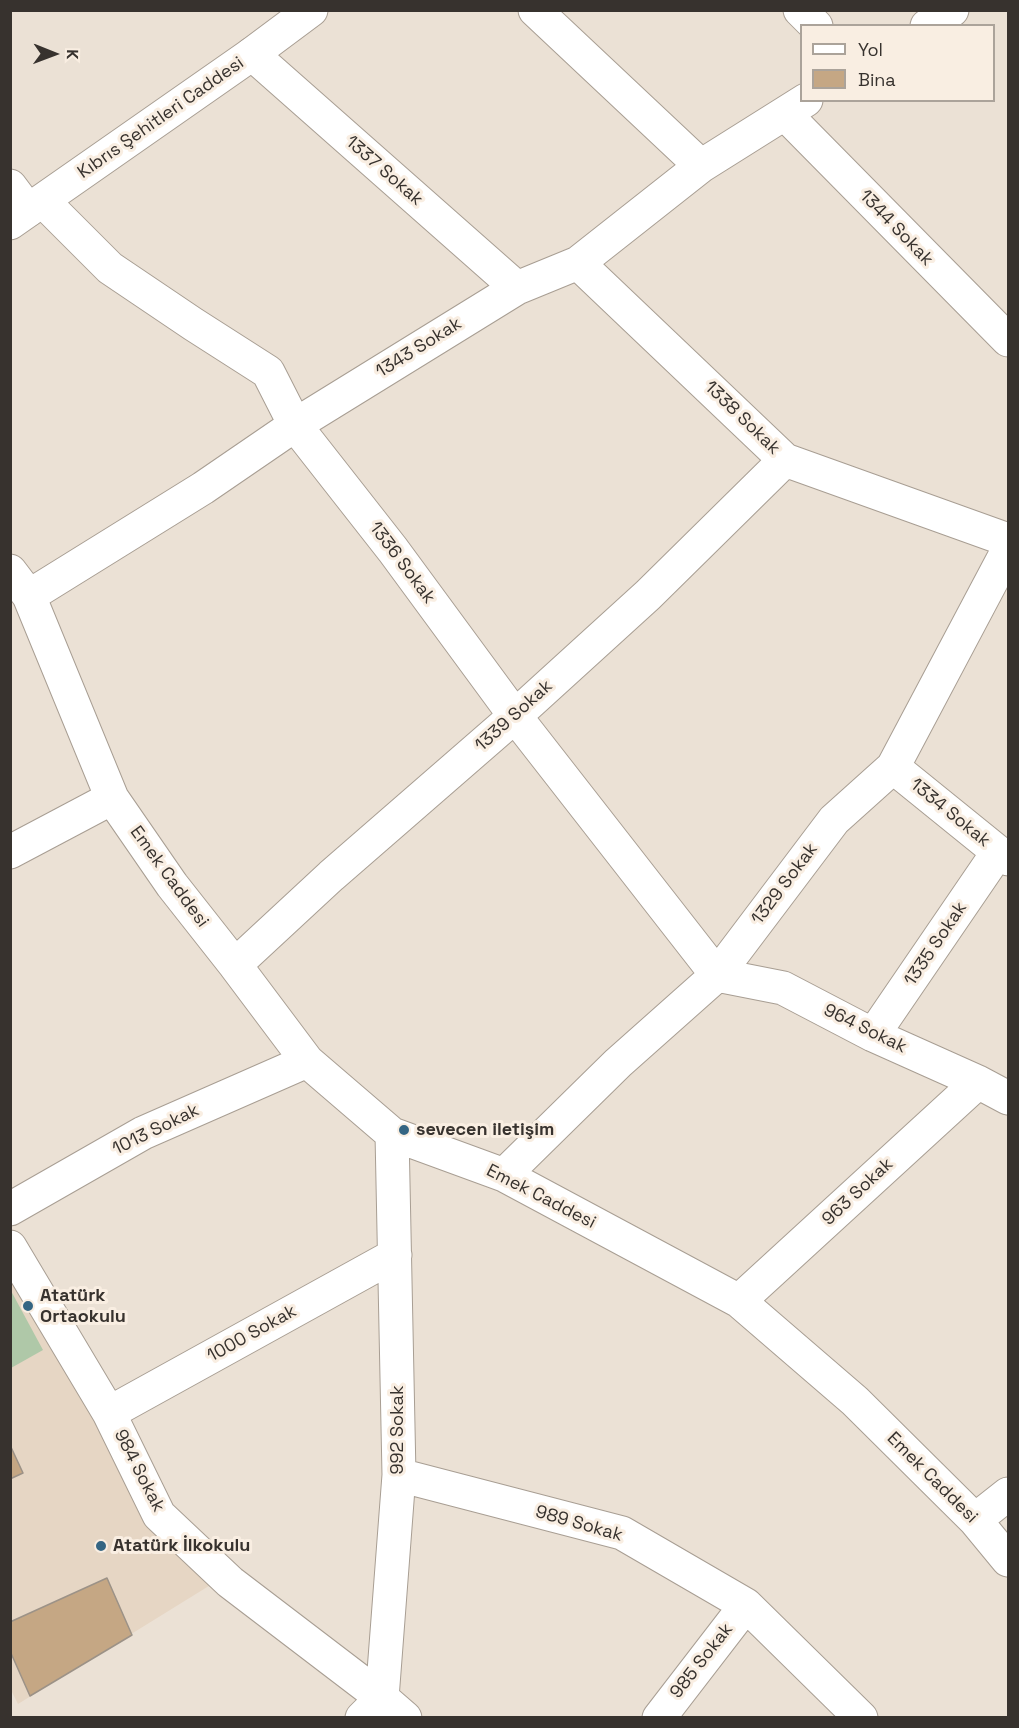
<!DOCTYPE html>
<meta charset="utf-8">
<style>
body{margin:0}
#map{position:relative;width:1019px;height:1728px;overflow:hidden;background:#ebe1d5;font-family:"Space Grotesk",sans-serif}
canvas{display:block}
.frame{position:absolute;inset:0;border:12px solid #37322e;pointer-events:none}
.legend{position:absolute;left:800px;top:24px;width:195px;height:78px;box-sizing:border-box;background:#f9eee2;border:2px solid #aba39a;margin:0;padding:8px 10px;list-style:none;font-size:18px;color:#37322e}
.legend li{display:flex;align-items:center;gap:12px;height:30px}
.legend b{width:30px;border:2px solid #aba39a}
.north{position:absolute;left:24px;top:24px;width:60px;height:60px;-webkit-text-stroke:4px #f9eee2;paint-order:stroke;rotate:91deg;font-size:16px;font-weight:700;line-height:24px;text-align:center;color:#37322e}
.north::after{content:'';display:block;margin:auto;width:21px;height:27px;background:#37322e;clip-path:polygon(50% 0,100% 100%,50% 72%,0 100%)}
</style>
<div id="map">
<canvas width="1019" height="1728"></canvas>
<div class="frame"></div>
<ul class="legend">
<li><b style="height:8px;background:#fff"></b>Yol</li>
<li><b style="height:16px;background:#c5a784"></b>Bina</li>
</ul>
<div class="north">K</div>
</div>
<script>
const ctx = document.querySelector('canvas').getContext('2d');
ctx.lineJoin = 'round';
function fill(path, color) { ctx.fillStyle = color; ctx.fill(path, 'evenodd'); }
const toPath = rows => new Path2D(rows.map(r => 'M' + r).join(''));
function trace(path, color, width, dash) { ctx.strokeStyle = color; ctx.lineWidth = width; ctx.lineCap = dash ? 'butt' : 'round'; ctx.setLineDash(dash || []); ctx.stroke(path); }
function drawText(font, color, halo, rows, align = 'center') {
  ctx.font = font + ' "Space Grotesk",sans-serif'; ctx.lineWidth = 6; ctx.setLineDash([]); ctx.textBaseline = 'middle'; ctx.strokeStyle = halo; ctx.fillStyle = color; for (const [text, x, y, turn = 0] of rows) {
    ctx.save(); ctx.translate(x, y); ctx.rotate((+turn || 0) * Math.PI / 180); ctx.textAlign = isNaN(turn) ? turn : align; if (halo) ctx.strokeText(text, 0, 0); ctx.fillText(text, 0, 0); ctx.restore();
  }
}
fill(toPath([
 [10,1247,159,1515,225,1576,18,1704,10,1688]
]), '#e6d6c4');
fill(toPath([
 [10,1289,43,1350,11,1368,10,1368]
]), '#afc8a8');
const building = toPath([
 [10,1445,23,1473,10,1479,10,1445],
 [107,1578,132,1635,30,1696,10,1651,10,1622,107,1578]
]);
fill(building, '#c5a784');
trace(building, '#9c9287', 1.5);
const minor = toPath([
 [535,10,701,166],
 [800,10,816,26],
 [927,26,952,10],
 [252,54,517,288],
 [785,114,1008,340],
 [10,186,28,210],
 [43,201,110,268,193,324,268,372,295,425,393,550,515,716,717,975,783,988,873,1035,978,1082,1008,1098],
 [578,263,785,460,1008,540],
 [10,571,29,596,112,798,172,885,235,965,307,1061,392,1134,504,1175,739,1301,855,1401,975,1520,1008,1560],
 [29,596,203,488,295,425,517,288,578,263,701,166,806,100],
 [893,767,998,852,1008,859],
 [10,852,112,798],
 [235,965,331,876,515,716,648,595,785,460],
 [873,1035,998,852],
 [504,1175,618,1063,717,975,834,820,893,767,1008,550],
 [10,1209,143,1133,307,1061],
 [10,1247,109,1413,159,1515,230,1582,382,1698,405,1718],
 [739,1301,978,1082],
 [109,1413,395,1255],
 [399,1475,622,1533,746,1605,861,1718],
 [975,1520,1008,1494],
 [362,1718,382,1698,399,1475,392,1134],
 [659,1718,746,1605]
]);
const major = toPath([
 [10,223,252,54,311,10]
]);
trace(minor, '#a89e93', 35);
trace(major, '#a89e93', 35);
trace(minor, '#fff', 33);
trace(major, '#fff', 33);
for (const [x, y, r, color] of [
 [404,1130,6,"#346583"],
 [28,1306,6,"#346583"],
 [101,1546,6,"#346583"]
]) { const dot = new Path2D(); dot.arc(x, y, r, 0, 2 * Math.PI); ctx.fillStyle = color; ctx.fill(dot); trace(dot, '#f9eee2', 2); }
drawText('18px', '#37322e', '#f9eee2', [
 ["Kıbrıs Şehitleri Caddesi",161,118,-35],
 ["1337 Sokak",384,171,41],
 ["1344 Sokak",896,228,46],
 ["1343 Sokak",419,348,-32],
 ["1338 Sokak",742,418,44],
 ["1336 Sokak",402,563,53],
 ["1339 Sokak",514,716,-42],
 ["1334 Sokak",950,813,39],
 ["Emek Caddesi",169,877,54],
 ["1329 Sokak",785,884,-53],
 ["1335 Sokak",936,944,-56],
 ["964 Sokak",865,1029,26],
 ["1013 Sokak",156,1130,-26],
 ["963 Sokak",858,1192,-43],
 ["Emek Caddesi",541,1197,27],
 ["1000 Sokak",252,1334,-29],
 ["992 Sokak",398,1430,-90],
 ["984 Sokak",139,1471,63],
 ["Emek Caddesi",932,1478,45],
 ["989 Sokak",579,1524,16],
 ["985 Sokak",702,1661,-52]
]);
drawText('bold 18px', '#37322e', '#f9eee2', [
 ["sevecen iletişim",416,1130],
 ["Atatürk",40,1296],
 ["Ortaokulu",40,1317],
 ["Atatürk İlkokulu",113,1546]
], 'left');
</script>
